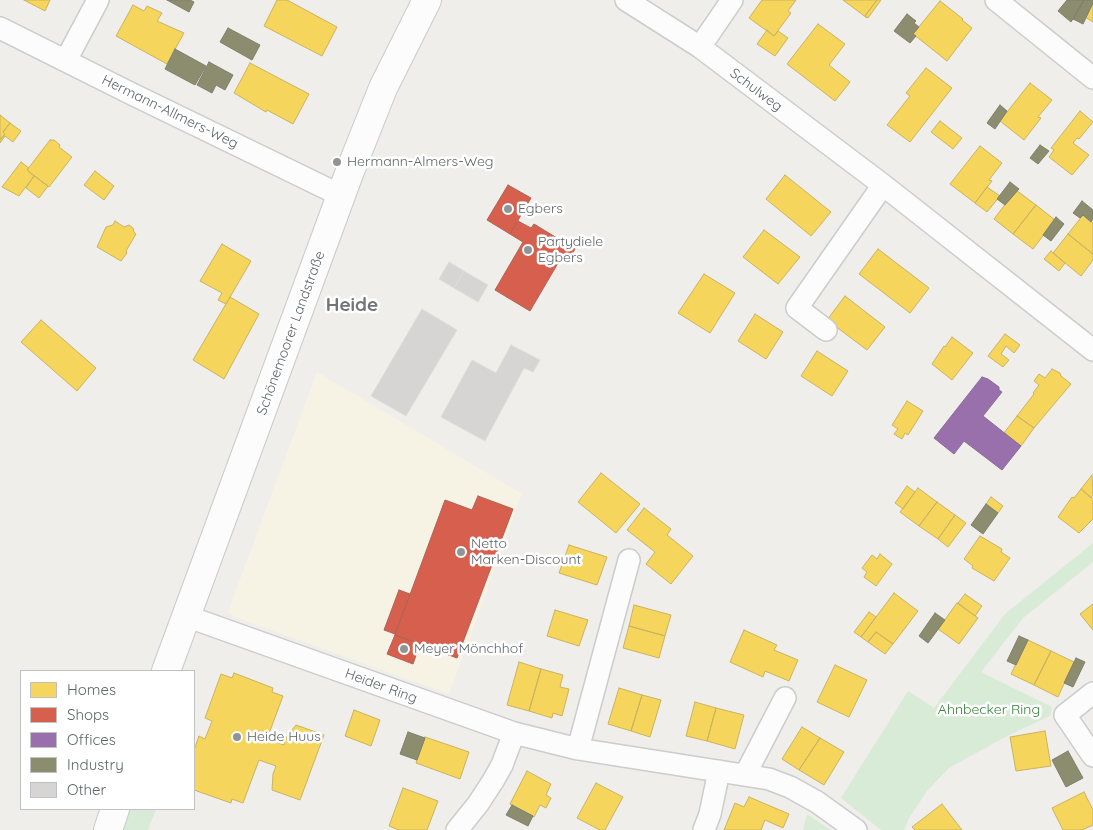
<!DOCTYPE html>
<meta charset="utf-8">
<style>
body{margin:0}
#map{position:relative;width:1093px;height:830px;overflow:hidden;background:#efeeea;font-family:Quicksand,sans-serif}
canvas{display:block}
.legend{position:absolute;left:20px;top:670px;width:175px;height:140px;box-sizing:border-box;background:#fff;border:1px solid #bfc1c3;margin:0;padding:6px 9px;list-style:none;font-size:15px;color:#5f6368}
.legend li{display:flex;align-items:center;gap:10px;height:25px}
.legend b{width:25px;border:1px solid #bfc1c3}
</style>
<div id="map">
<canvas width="1093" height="830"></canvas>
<ul class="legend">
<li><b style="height:14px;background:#f6d55c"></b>Homes</li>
<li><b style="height:14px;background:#d6604d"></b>Shops</li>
<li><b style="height:14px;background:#9970ab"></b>Offices</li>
<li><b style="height:14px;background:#8c8c6e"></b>Industry</li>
<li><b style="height:14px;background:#d6d5d3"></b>Other</li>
</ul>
</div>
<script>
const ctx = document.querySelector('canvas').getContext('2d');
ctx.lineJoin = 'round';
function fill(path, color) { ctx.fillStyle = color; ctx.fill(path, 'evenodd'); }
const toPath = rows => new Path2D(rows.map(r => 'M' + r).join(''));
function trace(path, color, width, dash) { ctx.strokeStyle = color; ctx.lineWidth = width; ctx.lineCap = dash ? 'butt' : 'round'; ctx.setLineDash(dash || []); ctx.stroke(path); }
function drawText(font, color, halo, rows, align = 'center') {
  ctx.font = font + ' Quicksand,sans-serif'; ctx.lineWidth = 5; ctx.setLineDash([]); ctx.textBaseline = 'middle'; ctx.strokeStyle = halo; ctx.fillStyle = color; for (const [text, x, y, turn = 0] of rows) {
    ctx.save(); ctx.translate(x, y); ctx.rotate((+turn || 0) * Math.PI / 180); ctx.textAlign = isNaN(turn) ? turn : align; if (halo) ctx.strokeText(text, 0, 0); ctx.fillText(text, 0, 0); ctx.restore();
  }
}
fill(toPath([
 [317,372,522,494,449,694,238,618,228,612]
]), '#f7f3e4');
fill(toPath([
 [1093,543,1093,562,1023,618,981,672,1052,707,1050,716,1009,735,949,768,927,791,909,818,904,830,881,830,841,798,908,691,934,708,1005,614],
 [126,809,156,809,148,830,118,830],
 [807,814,830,830,803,830]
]), '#d8ebd6');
const homes = toPath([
 [24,0,50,0,45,11,24,0],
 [277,0,287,0,337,27,322,56,264,26,277,0],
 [762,0,796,0,788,11,791,13,774,36,749,18,762,0],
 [843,0,877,0,865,16,867,18,843,0],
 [877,0,881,0,868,18,865,16,877,0],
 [940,1,963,19,962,20,972,28,947,61,913,34,940,1],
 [1093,3,1093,22,1085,17,1093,3],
 [133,5,144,11,147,6,162,13,157,21,184,33,167,64,116,36,133,5],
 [818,24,845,44,829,65,850,82,835,101,787,64,818,24],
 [767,30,774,36,778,31,788,38,775,56,757,44,767,30],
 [250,63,309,94,293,124,267,110,266,112,234,93,250,63],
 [926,68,952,88,910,142,887,125,910,96,906,93,926,68],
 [1030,83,1052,100,1038,117,1041,118,1024,140,1000,121,1030,83],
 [1080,111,1093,122,1079,139,1077,138,1073,143,1089,155,1072,175,1049,157,1054,150,1051,148,1080,111],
 [0,115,10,123,3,132,5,134,0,140,0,115],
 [940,121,962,138,953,149,931,132,940,121],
 [10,123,21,131,13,142,5,136,0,143,0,140,5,134,3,132,10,123],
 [50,140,54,140,60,145,59,147,72,157,49,187,27,170,50,140],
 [980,146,1002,163,989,180,992,181,975,203,950,184,980,146],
 [21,162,29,168,27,170,34,176,19,196,2,187,21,162],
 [95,171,114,186,104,200,84,185,95,171],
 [785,175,831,212,811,236,766,199,785,175],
 [34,176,48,186,39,198,26,188,34,176],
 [987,187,1000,196,987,212,975,203,987,187],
 [1016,190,1036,205,1013,234,994,219,1016,190],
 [1036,205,1055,220,1033,249,1013,234,1036,205],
 [1083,215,1093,223,1093,254,1068,234,1083,215],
 [115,221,124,227,129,225,133,228,134,232,136,234,126,251,127,253,121,261,97,247,106,227,113,225,115,221],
 [764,230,800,257,778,284,743,257,764,230],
 [1068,234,1093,254,1093,260,1081,276,1053,253,1068,234],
 [222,244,251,261,226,304,218,300,222,293,200,281,222,244],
 [878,249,929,288,910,313,859,274,878,249],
 [1051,251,1065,263,1059,271,1044,259,1051,251],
 [704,274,735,293,710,333,678,313,704,274],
 [845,296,885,327,867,350,827,320,845,296],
 [230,297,259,314,224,379,193,360,230,297],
 [755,314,783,332,766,359,738,341,755,314],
 [41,320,96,368,77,391,21,342,41,320],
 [1005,334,1020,345,1014,353,1006,346,1001,354,1009,360,1003,367,988,356,1005,334],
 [952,337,973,353,952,380,932,364,944,346,945,347,952,337],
 [817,351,848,371,832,396,801,376,817,351],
 [1052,369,1060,373,1061,376,1071,384,1034,428,1017,416,1034,394,1033,393,1039,385,1034,381,1039,374,1045,378,1052,369],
 [907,401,923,411,908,435,905,433,902,439,894,434,898,429,892,425,907,401],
 [1017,416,1034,428,1021,446,1004,433,1017,416],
 [601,473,640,504,616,533,578,502,601,473],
 [1092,475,1093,495,1091,498,1081,489,1092,475],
 [907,486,915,492,903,509,895,503,907,486],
 [918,488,937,502,919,526,900,512,918,488],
 [1081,489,1093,499,1093,519,1079,533,1058,517,1072,497,1074,498,1081,489],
 [991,497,1003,506,998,513,986,504,991,497],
 [937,502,955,515,938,539,919,526,937,502],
 [644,508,671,529,667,535,693,556,671,584,646,564,655,552,627,530,644,508],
 [955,515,966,523,948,547,938,539,955,515],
 [980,536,1002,549,1001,552,1010,558,994,581,972,568,973,566,964,559,980,536],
 [569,545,607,557,597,585,559,573,569,545],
 [880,554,892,564,876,586,864,577,867,572,862,568,872,555,877,559,880,554],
 [894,593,918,611,893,644,876,632,868,642,861,637,894,593],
 [965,594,982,606,975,616,958,603,965,594],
 [957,603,978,618,959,644,938,629,957,603],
 [1093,604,1093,630,1080,614,1093,604],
 [634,605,671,615,665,636,629,626,634,605],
 [555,610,588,620,579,646,547,636,555,610],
 [869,612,876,617,861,637,854,632,869,612],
 [629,626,665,636,659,658,623,648,629,626],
 [744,630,777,645,774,650,798,660,789,681,765,671,763,677,730,662,744,630],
 [876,632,893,644,885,654,868,642,876,632],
 [1028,640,1051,651,1034,685,1011,674,1028,640],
 [1051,651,1074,662,1058,697,1034,685,1051,651],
 [519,662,541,669,529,711,507,705,519,662],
 [835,665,867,680,849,717,817,702,835,665],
 [541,669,563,675,560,687,569,689,562,716,553,713,552,718,529,711,541,669],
 [234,673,273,688,272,692,283,696,267,739,284,745,287,736,296,725,324,735,300,800,272,790,273,774,276,766,259,760,243,803,232,799,231,803,194,790,194,750,199,736,205,739,212,721,205,718,221,674,232,678,234,673],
 [619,688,642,695,631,731,608,724,619,688],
 [642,695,661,700,650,737,631,731,642,695],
 [695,702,716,708,707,741,686,736,695,702],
 [716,708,744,715,735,749,707,741,716,708],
 [354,710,380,720,371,746,345,736,354,710],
 [802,727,820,738,799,770,782,759,802,727],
 [1045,731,1051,766,1016,771,1010,737,1045,731],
 [425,737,469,752,460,779,416,763,425,737],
 [820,738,844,752,824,785,799,770,820,738],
 [527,771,551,784,546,795,551,798,546,808,540,805,534,817,510,804,527,771],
 [596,783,623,797,605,830,600,830,577,818,596,783],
 [403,788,438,801,427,830,399,830,389,826,403,788],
 [1084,792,1093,810,1093,825,1082,830,1063,830,1052,808,1084,792],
 [749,797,789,814,783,828,765,820,761,830,724,830,735,803,744,807,749,797],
 [942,804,962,830,915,830,912,827,942,804]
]);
fill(homes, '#f6d55c');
trace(homes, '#c9b360', 1);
const shops = toPath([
 [508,185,531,198,510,234,487,220,508,185],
 [518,221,531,228,534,224,575,249,567,262,561,258,530,311,495,290,523,242,510,234,518,221],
 [478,496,513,509,457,658,395,635,445,500,472,510,478,496],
 [399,590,410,594,395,634,384,630,399,590],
 [395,635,420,644,413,664,387,654,395,635]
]);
fill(shops, '#d6604d');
trace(shops, '#b26155', 1);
const offices = toPath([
 [982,377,988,379,999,387,999,390,1002,392,983,416,1021,446,1002,470,964,441,954,454,934,438,982,377]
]);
fill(offices, '#9970ab');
trace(offices, '#886c97', 1);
const industry = toPath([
 [167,0,190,0,194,2,189,12,167,0],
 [1067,0,1084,0,1071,22,1058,11,1067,0],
 [1084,0,1093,0,1093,3,1083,24,1073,19,1084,0],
 [907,14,916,21,914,23,919,27,913,34,916,36,910,43,894,31,907,14],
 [228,28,260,45,252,60,220,42,228,28],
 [175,49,206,66,195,85,165,69,175,49],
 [209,62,233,75,225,90,216,85,212,93,197,85,209,62],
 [1000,105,1007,111,995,129,987,123,1000,105],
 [1040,145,1049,151,1038,164,1030,158,1040,145],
 [1010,182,1019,189,1005,205,997,199,1010,182],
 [1082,201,1093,210,1093,219,1091,222,1083,215,1080,218,1073,213,1082,201],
 [1056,217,1064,224,1051,241,1043,235,1056,217],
 [986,504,998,513,983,534,971,525,986,504],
 [935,613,945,620,928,643,919,636,935,613],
 [1019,636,1028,640,1016,665,1007,661,1019,636],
 [1076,658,1085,662,1073,687,1064,683,1076,658],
 [408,732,425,738,417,760,400,754,408,732],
 [1068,751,1083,778,1066,787,1052,760,1068,751],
 [512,805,533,816,528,826,506,815,512,805]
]);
fill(industry, '#8c8c6e');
trace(industry, '#7e806c', 1);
const building = toPath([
 [449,262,464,271,454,288,439,279,449,262],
 [464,271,488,285,478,302,454,288,464,271],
 [422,309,457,330,406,416,371,396,422,309],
 [511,345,540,360,533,372,524,368,485,441,441,417,472,360,496,373,511,345]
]);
fill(building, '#d6d5d3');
trace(building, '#deddd9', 1);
const street = toPath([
 [626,0,700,47,883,185,1093,350],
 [996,0,1093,78],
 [0,28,132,94,340,195],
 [700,47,732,0],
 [66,60,98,0],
 [826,330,797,308,883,185],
 [186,616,514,733,578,749,769,779,790,787,817,802,856,830],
 [1093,693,1065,715,1093,756],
 [578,749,629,560],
 [745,775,785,698],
 [457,830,478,804,493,781,502,765,514,733],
 [704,830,710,814,719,771]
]);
const secondary = toPath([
 [166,671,350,171,383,88,427,0],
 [108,830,115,809]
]);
trace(street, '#cbcccc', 24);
trace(secondary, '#cacacb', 30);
trace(street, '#fdfcfc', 21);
trace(secondary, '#fdfcfc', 28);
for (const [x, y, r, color] of [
 [337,162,5,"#919496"],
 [508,209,5,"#919496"],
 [528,250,5,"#919496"],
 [461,552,5,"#919496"],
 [404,649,5,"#919496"],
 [237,737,5,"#919496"]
]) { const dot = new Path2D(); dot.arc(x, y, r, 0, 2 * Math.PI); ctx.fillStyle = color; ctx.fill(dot); trace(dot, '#fff', 2); }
drawText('14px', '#5f6368', '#fff', [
 ["Schulweg",756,90,37],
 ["Hermann-Allmers-Weg",170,112,26],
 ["Schönemoorer Landstraße",291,333,-70],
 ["Heider Ring",381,686,20]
]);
drawText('14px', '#5f6368', '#fff', [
 ["Hermann-Almers-Weg",347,162],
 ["Egbers",518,209],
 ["Partydiele",538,242],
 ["Egbers",538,258],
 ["Netto",471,544],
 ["Marken-Discount",471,560],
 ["Meyer Mönchhof",414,649],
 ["Heide Huus",247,737]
], 'left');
drawText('14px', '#348238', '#fff', [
 ["Ahnbecker Ring",989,710]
]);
drawText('bold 19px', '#70757a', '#fff', [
 ["Heide",352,305]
]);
</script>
